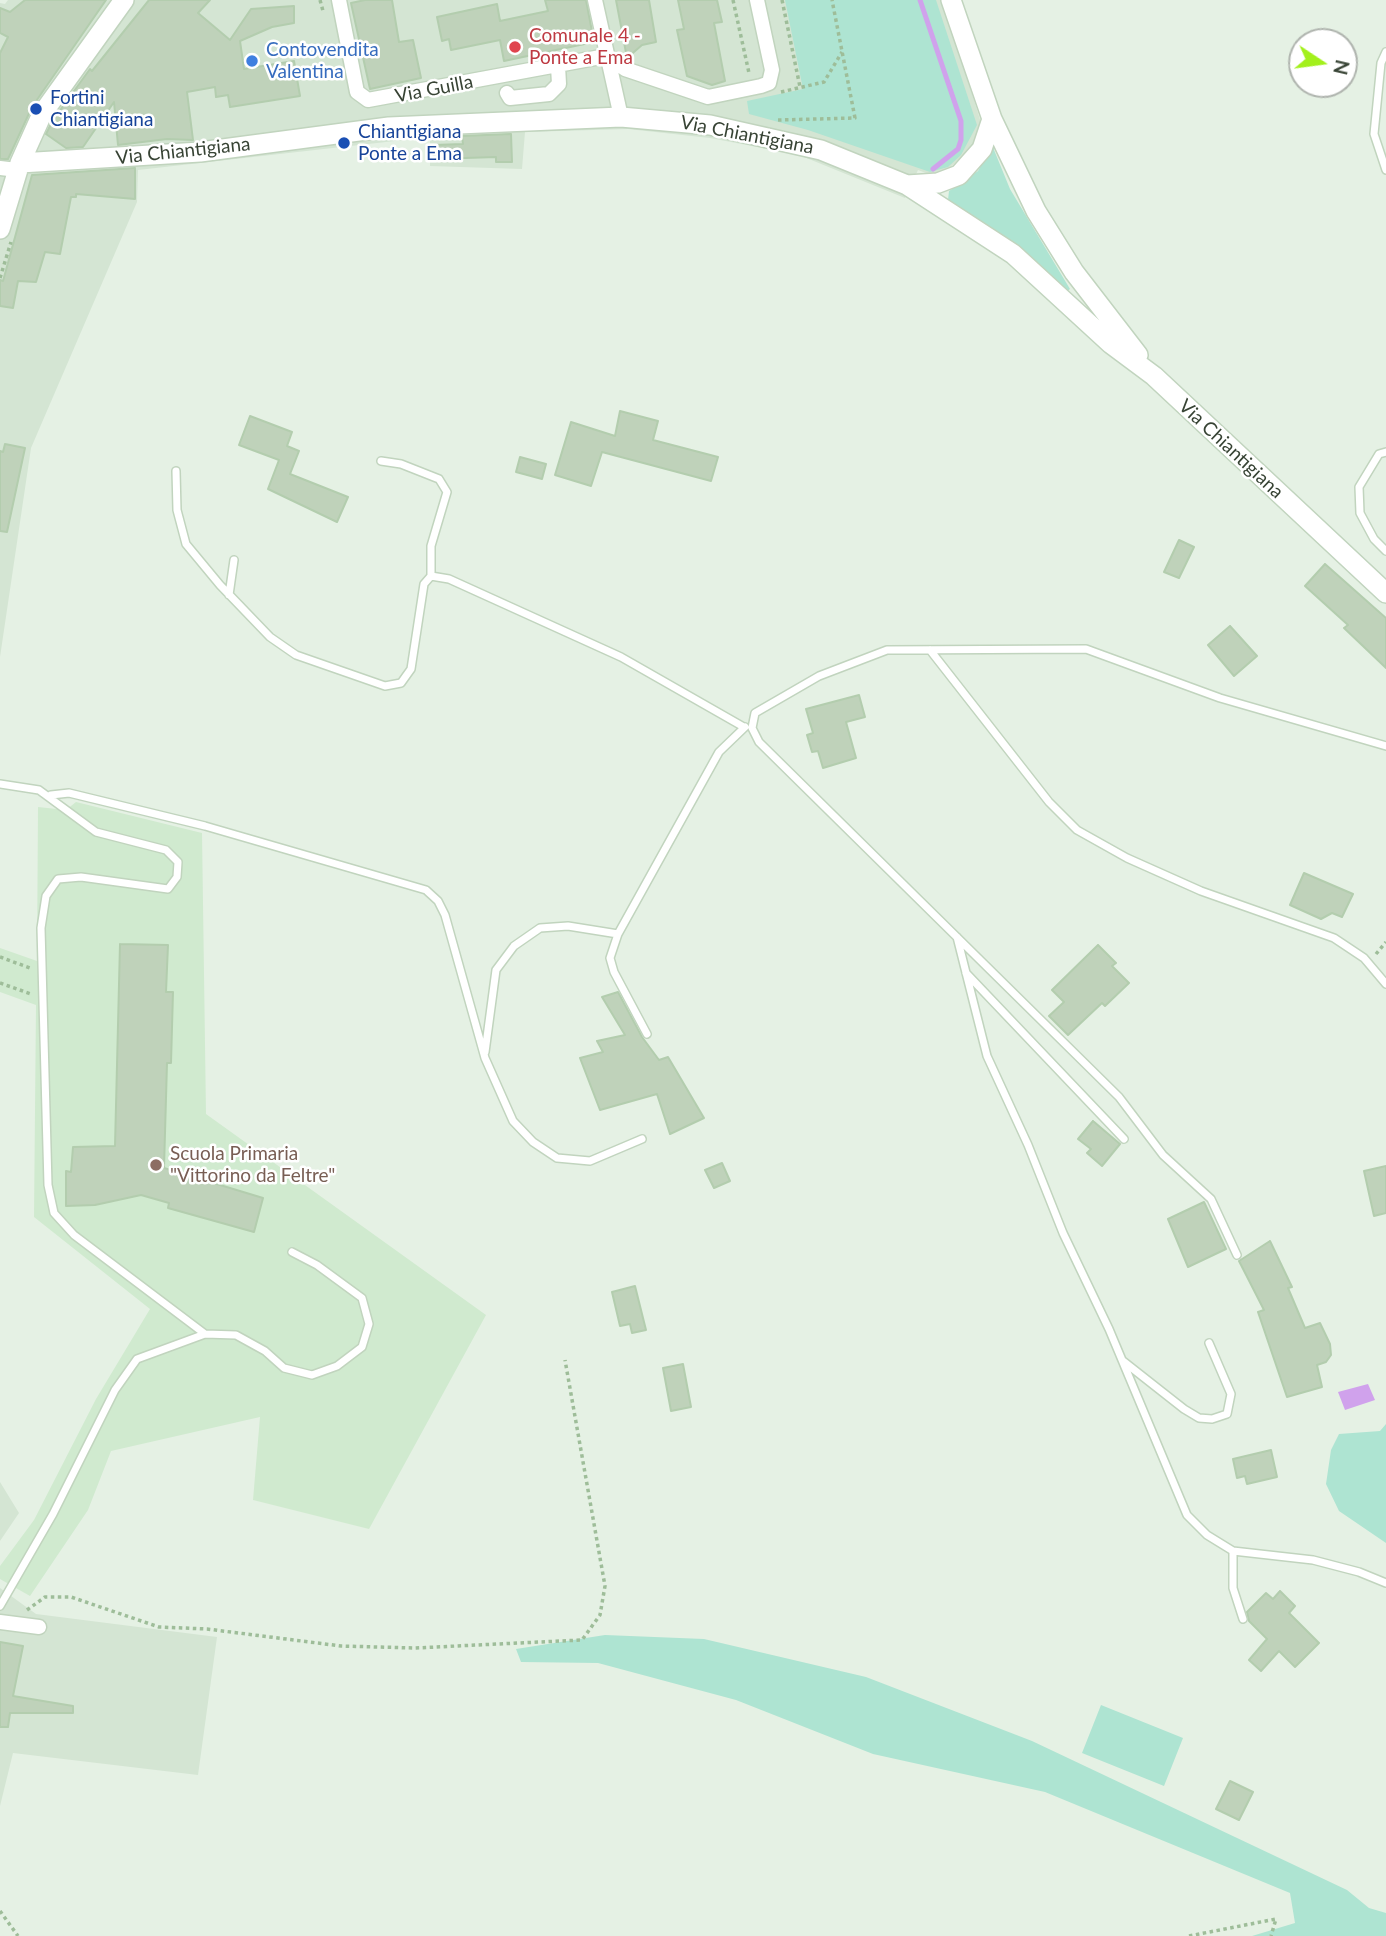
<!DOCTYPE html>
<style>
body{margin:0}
#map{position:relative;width:1386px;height:1936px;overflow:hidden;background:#e5f1e4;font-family:Lato,sans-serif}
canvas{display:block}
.north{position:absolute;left:1288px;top:28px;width:70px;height:70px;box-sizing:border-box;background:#fff;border:2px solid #afb4ae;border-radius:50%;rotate:103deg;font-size:19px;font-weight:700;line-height:28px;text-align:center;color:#374334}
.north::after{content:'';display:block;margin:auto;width:24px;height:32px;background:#a3f01c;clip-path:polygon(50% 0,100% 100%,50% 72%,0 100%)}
</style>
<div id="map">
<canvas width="1386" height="1936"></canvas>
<div class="north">N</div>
</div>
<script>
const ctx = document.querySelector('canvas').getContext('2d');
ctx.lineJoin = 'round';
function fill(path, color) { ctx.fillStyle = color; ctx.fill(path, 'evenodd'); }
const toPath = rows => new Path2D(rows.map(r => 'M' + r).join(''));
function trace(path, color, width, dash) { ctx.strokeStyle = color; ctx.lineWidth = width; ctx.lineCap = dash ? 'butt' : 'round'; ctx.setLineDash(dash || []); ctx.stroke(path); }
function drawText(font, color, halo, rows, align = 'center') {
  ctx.font = font + ' Lato,sans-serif'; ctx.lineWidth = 5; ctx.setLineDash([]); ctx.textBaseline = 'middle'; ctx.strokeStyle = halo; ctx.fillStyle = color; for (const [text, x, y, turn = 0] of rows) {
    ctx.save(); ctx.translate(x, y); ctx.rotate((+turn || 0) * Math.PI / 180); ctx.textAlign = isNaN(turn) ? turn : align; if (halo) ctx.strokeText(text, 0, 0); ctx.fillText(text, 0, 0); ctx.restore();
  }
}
fill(toPath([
 [8,0,943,0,982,126,970,149,945,172,931,175,918,170,905,198,799,155,710,138,628,129,525,132,522,169,430,166,430,137,138,170,137,202,31,448,0,657,0,3,5,4],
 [0,1482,19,1513,0,1541],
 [0,1588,36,1614,217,1637,198,1775,13,1753,0,1806]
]), '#d4e5d3');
fill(toPath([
 [76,802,202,833,206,1114,486,1315,369,1529,253,1500,260,1417,111,1451,88,1510,30,1596,0,1579,0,1566,34,1520,96,1399,150,1309,34,1217,36,1005,0,992,0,948,37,961,38,807,66,810]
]), '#d0eacf');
fill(toPath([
 [785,0,936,0,977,125,961,155,948,167,930,172,808,130,749,114,747,101,803,89],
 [992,145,1010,189,1070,289,1066,292,948,200,949,191,978,171],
 [1386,1424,1386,1543,1339,1511,1326,1484,1331,1450,1339,1434,1380,1431],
 [605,1635,704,1639,866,1677,1032,1741,1347,1890,1369,1908,1386,1913,1386,1936,1252,1936,1295,1923,1290,1893,1045,1792,873,1754,736,1700,598,1663,521,1662,516,1649],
 [1101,1705,1183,1738,1164,1786,1082,1753]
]), '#aee4d2');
fill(toPath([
 [1368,1384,1375,1400,1345,1410,1338,1392]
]), '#d0a2ec');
trace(toPath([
 [920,0,961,121,961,140,958,149,933,169]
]), '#d0a2ec', 5);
const building = toPath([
 [25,0,106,0,32,107,8,159,0,159,0,53,8,37,0,33,0,8,10,12,25,0],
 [149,0,210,0,198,13,230,40,251,9,294,6,294,23,272,27,240,41,244,69,294,61,300,96,230,107,228,95,216,97,215,87,187,92,193,140,167,139,118,145,114,102,83,147,66,148,46,134,53,120,90,69,92,71,149,0],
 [365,0,392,0,399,42,413,40,421,78,370,89,351,3,365,0],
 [545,0,586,0,594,42,504,61,500,40,451,50,449,39,442,41,437,17,497,4,500,21,548,11,545,0],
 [616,0,649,0,656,42,642,45,627,58,616,0],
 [678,0,717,0,722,22,714,23,725,81,712,85,687,76,677,30,684,29,678,0],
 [511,134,512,162,496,162,496,157,434,159,434,145,463,144,462,136,511,134],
 [135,168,135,199,76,194,76,197,71,197,60,254,45,252,36,282,18,281,13,308,0,306,0,280,3,281,32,175,135,168],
 [620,411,658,421,653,440,718,457,711,481,602,452,591,486,555,475,571,422,615,436,620,411],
 [250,416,292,432,287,446,299,451,290,474,348,497,337,522,268,489,279,460,239,445,250,416],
 [5,444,25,448,7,532,0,531,0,451,3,452,5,444],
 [520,457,546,464,542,479,516,472,520,457],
 [1179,540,1194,547,1179,578,1164,572,1179,540],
 [1325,564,1386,618,1386,668,1344,628,1348,625,1305,586,1325,564],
 [1230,626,1257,656,1234,676,1208,645,1230,626],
 [859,695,865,717,846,722,856,758,823,768,818,751,812,752,807,735,813,733,806,709,859,695],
 [1304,873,1353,894,1342,917,1332,913,1321,919,1290,905,1304,873],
 [120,944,168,945,166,992,173,992,171,1063,167,1063,164,1168,263,1198,254,1232,168,1208,169,1203,141,1195,95,1205,66,1206,66,1171,71,1172,73,1147,115,1146,120,944],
 [1098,945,1116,963,1112,966,1129,983,1105,1006,1102,1003,1068,1035,1049,1016,1064,1002,1052,990,1098,945],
 [618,992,642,1037,659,1060,668,1057,704,1118,670,1134,657,1094,600,1110,580,1058,603,1052,597,1041,625,1035,602,997,618,992],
 [1093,1121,1120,1144,1102,1166,1087,1153,1091,1149,1078,1139,1093,1121],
 [722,1163,730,1181,714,1188,705,1170,722,1163],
 [1386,1166,1386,1213,1374,1216,1364,1171,1386,1166],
 [1204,1202,1226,1249,1188,1267,1168,1219,1204,1202],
 [1270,1241,1292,1287,1288,1288,1305,1328,1320,1323,1330,1344,1331,1355,1326,1362,1317,1365,1322,1387,1287,1397,1258,1312,1264,1310,1239,1261,1270,1241],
 [635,1286,646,1330,632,1333,630,1324,620,1326,612,1292,635,1286],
 [683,1364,691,1407,671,1411,663,1368,683,1364],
 [1271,1450,1277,1477,1247,1484,1245,1476,1237,1478,1233,1459,1271,1450],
 [1280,1591,1295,1606,1289,1613,1319,1643,1295,1667,1279,1651,1261,1671,1249,1660,1267,1639,1249,1621,1247,1612,1266,1593,1273,1599,1280,1591],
 [0,1642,23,1646,13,1696,73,1706,73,1713,10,1713,8,1727,0,1727,0,1642],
 [1230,1781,1253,1792,1239,1820,1216,1809,1230,1781]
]);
fill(building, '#bfd2ba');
trace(building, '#b3cdae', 2);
const service = toPath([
 [1386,52,1381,63,1374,134,1386,170],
 [1386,452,1379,454,1359,487,1360,513,1374,539,1386,551],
 [381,461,401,464,439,479,447,492,431,546,431,576],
 [176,471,177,510,186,544,220,585,270,637,296,655,385,686,401,683,411,669,424,584,431,576,449,579,621,657,742,726],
 [229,595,234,560],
 [930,650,1049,802,1077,830,1127,858,1201,891,1334,938,1364,958,1386,984],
 [0,784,39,790,96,832,166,850,178,862,177,877,168,889,81,877,58,879,46,896,41,928,48,1185,54,1213,74,1235,205,1334],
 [51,795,69,793,205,826,426,890,438,901,445,915,485,1058,513,1121,533,1142,557,1158,590,1161,642,1139],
 [957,937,987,1056,1028,1145,1063,1233,1109,1329,1187,1515,1207,1535,1233,1551,1313,1560,1359,1572,1386,1583],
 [966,973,1124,1139],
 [647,1034,614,972,610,958,618,934,719,752,745,727],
 [485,1052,496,970,514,946,540,928,568,926,618,934],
 [1237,1255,1211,1199,1163,1155,1119,1097,759,742,752,728,755,713,819,676,887,650,1086,649,1220,698,1386,746],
 [1123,1361,1184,1409,1199,1418,1212,1419,1227,1414,1231,1394,1209,1343],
 [1233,1551,1233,1588,1243,1619],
 [0,1606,53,1514,115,1390,137,1359,205,1334,236,1335,265,1351,284,1368,312,1375,337,1366,362,1347,369,1324,362,1298,317,1265,292,1252]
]);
const minor = toPath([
 [339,0,357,92,368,100,606,56],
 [595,0,621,117],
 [606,56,625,69,708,97,761,86,769,83,772,70,757,0],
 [507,93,510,98,549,94,559,84,558,66],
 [0,168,17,170],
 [0,1622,39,1627]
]);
const tertiary = toPath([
 [951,0,992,119,1036,211,1074,272,1138,355],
 [20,163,200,152,389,127,621,117,710,125,821,150,907,185,1013,254,1111,344,1154,376,1386,593],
 [907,185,938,183,959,175,982,149,992,119],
 [0,229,20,163,42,114,124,0]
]);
trace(service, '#c1d4be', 10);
trace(minor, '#c1d4be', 17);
trace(tertiary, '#c1d4be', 22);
trace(toPath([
 [320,0,323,11],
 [733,0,749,73],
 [782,0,800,87],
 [781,92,824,82,842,52],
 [778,120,855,118,832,0],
 [0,278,11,242],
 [1376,954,1386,942],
 [0,957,30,968],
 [0,983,31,994],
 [27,1610,45,1597,71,1597,159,1627,207,1629,341,1646,415,1648,582,1640,600,1615,605,1586,565,1360],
 [0,1911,18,1936],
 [1189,1936,1276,1919,1271,1936]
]), '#9ebd99', 3.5, [3.5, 3.5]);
trace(service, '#fff', 7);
trace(minor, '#fff', 14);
trace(tertiary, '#fff', 19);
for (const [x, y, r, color] of [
 [515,47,7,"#e0444e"],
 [252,61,7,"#3f7fe0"],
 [36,109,7,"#1a4fb4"],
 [344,143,7,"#1a4fb4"],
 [156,1165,7,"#8d6e63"]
]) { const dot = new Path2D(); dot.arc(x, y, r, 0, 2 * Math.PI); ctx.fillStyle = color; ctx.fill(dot); trace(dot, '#fff', 2.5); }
drawText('19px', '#be3a42', '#fff', [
 ["Comunale 4 -",529,36],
 ["Ponte a Ema",529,58]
], 'left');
drawText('19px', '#366cbe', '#fff', [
 ["Contovendita",266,50],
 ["Valentina",266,72]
], 'left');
drawText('19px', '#374334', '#fff', [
 ["Via Guilla",434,89,-11],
 ["Via Chiantigiana",747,135,11],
 ["Via Chiantigiana",183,151,-6],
 ["Via Chiantigiana",1231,449,43]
]);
drawText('19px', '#164399', '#fff', [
 ["Fortini",50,98],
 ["Chiantigiana",50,120],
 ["Chiantigiana",358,132],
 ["Ponte a Ema",358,154]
], 'left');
drawText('19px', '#785e54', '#fff', [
 ["Scuola Primaria",170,1154],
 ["\"Vittorino da Feltre\"",170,1176]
], 'left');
</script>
